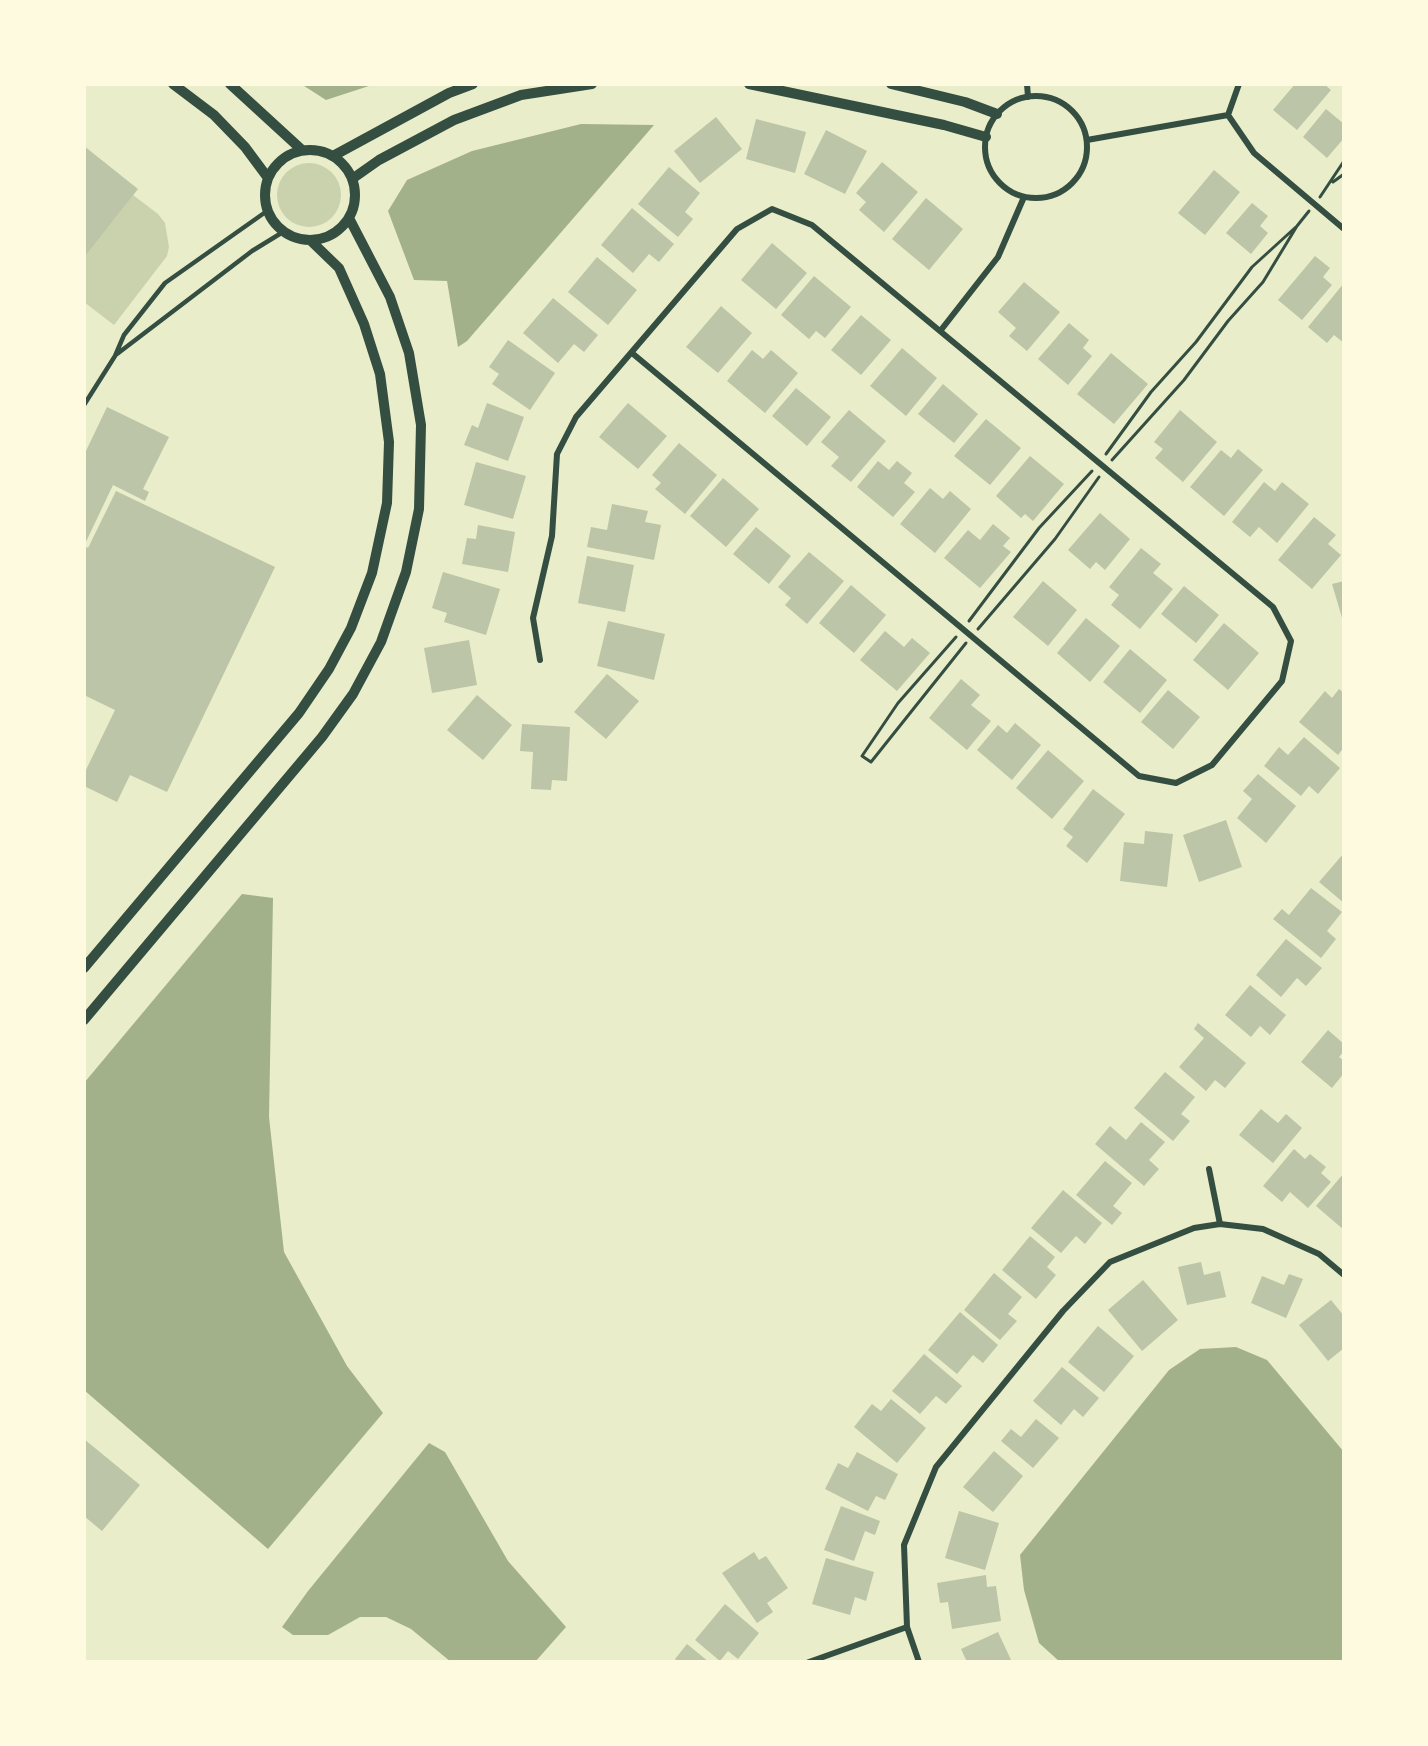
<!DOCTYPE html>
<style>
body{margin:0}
#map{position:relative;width:1428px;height:1746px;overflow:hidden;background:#e9edc9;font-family:"Work Sans",sans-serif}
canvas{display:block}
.frame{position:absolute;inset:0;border:86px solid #fefae0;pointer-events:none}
</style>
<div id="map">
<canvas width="1428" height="1746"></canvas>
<div class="frame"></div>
</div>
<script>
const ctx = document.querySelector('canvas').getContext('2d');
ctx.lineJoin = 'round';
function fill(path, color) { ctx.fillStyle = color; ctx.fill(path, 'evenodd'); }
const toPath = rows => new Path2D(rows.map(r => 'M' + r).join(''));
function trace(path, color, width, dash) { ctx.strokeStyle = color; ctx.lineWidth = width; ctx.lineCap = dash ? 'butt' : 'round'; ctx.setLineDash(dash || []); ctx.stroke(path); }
fill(toPath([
 '277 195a32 32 0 1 1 64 0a32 32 0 1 1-64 0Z',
 [133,195,158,214,165,223,169,247,167,256,114,325,84,302,84,258]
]), '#cad2ad');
fill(toPath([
 [301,84,375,84,326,100],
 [581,124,654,125,467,341,458,347,447,281,414,280,388,211,407,180,472,151],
 [242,894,273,898,269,1117,284,1252,347,1366,383,1413,268,1549,84,1390,84,1083],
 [1236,1347,1267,1360,1344,1452,1344,1662,1060,1662,1039,1643,1024,1590,1020,1555,1169,1370,1200,1349],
 [429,1443,445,1452,508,1561,566,1627,535,1662,451,1662,411,1629,386,1617,360,1617,328,1635,293,1635,282,1627,308,1591]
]), '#a3b18a');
fill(toPath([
 [1295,84,1324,84,1331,90,1297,130,1273,110],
 [1326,109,1344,124,1344,138,1327,158,1303,137],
 [716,117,742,149,700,183,674,151],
 [756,119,806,132,795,173,746,159],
 [826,130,867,151,845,194,804,174],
 [84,146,138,189,84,258],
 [882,162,918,192,884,232,859,210,866,202,856,193],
 [669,167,700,193,685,212,693,219,678,237,638,204],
 [1214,170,1240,192,1205,235,1178,213],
 [926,198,963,229,929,270,892,239],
 [1252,203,1268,216,1260,226,1268,233,1251,254,1226,233],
 [632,208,674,244,659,262,649,254,633,273,601,245],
 [772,243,807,273,776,309,741,280],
 [1315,256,1330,268,1323,277,1332,285,1302,320,1278,300],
 [597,257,637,290,608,325,568,292],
 [814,276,851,307,825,338,816,331,809,339,781,315],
 [1024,282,1060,312,1027,351,1009,336,1016,328,998,312],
 [1344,283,1344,343,1334,335,1327,343,1308,327],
 [553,298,598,335,584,352,574,344,558,363,523,333],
 [721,306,752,333,718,373,686,347],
 [861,315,891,340,861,375,831,350],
 [1069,323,1089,340,1083,348,1092,356,1068,385,1038,359],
 [508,340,555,373,530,410,492,384,499,374,489,367],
 [902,348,937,378,906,416,870,386],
 [752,350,763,359,771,350,798,373,765,413,727,381],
 [1111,353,1148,384,1114,424,1077,394],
 [943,384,978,414,954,443,918,414],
 [796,388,831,417,807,446,772,416],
 [487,403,524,417,508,461,464,445,472,425,478,428],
 [628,403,667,436,638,469,599,437],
 [107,407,169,437,143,489,149,492,145,501,113,485,84,546,84,455],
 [849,410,886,441,851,482,831,466,839,457,821,442],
 [1180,410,1217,442,1183,482,1155,458,1163,449,1154,442],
 [986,419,1021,448,990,485,954,456],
 [679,443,717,475,685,514,655,489,661,483,652,475],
 [1238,449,1263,470,1224,516,1190,487,1221,450,1231,458],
 [1030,456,1064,484,1033,521,1025,514,1021,518,996,496],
 [878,461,889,470,897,461,912,473,904,483,915,492,893,517,857,487],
 [476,462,526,476,513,519,464,505],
 [723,478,759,509,726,547,690,516],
 [1264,482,1275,491,1282,482,1309,504,1277,543,1259,527,1250,537,1232,522],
 [930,488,943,499,950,491,971,509,935,553,900,524],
 [116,491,275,567,167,792,130,775,117,802,84,786,84,774,115,710,84,695,84,546,88,548],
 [612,504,648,511,645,522,661,525,654,560,587,547,591,527,607,530],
 [1100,513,1130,539,1105,570,1096,562,1090,569,1068,550],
 [1314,517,1336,535,1328,544,1341,555,1312,589,1278,560],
 [993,524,1010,538,1003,546,1011,552,980,588,944,558,968,530,980,540],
 [478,525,515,532,508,572,462,564,467,538,476,539],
 [756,527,791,556,769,584,733,554],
 [1141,548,1161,564,1153,573,1173,589,1140,629,1111,605,1119,595,1109,587],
 [809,552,844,581,807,624,785,605,791,598,778,587],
 [587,556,634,565,625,612,578,603],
 [443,572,500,589,486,635,444,622,447,613,432,608],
 [1043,581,1077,610,1048,646,1013,617],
 [1344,581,1344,620,1343,621,1332,584],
 [851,585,886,615,854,653,819,623],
 [1184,586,1219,615,1196,643,1161,614],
 [1086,618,1120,646,1090,682,1057,653],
 [608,621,665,634,654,680,597,666],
 [1224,623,1259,653,1228,690,1193,660],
 [885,631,904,647,912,638,930,653,897,691,860,660],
 [469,640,477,685,432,693,424,648],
 [1130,649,1167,680,1140,713,1103,682],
 [607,674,639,701,606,739,574,712],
 [961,679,980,695,971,705,991,721,967,750,929,718],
 [1339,689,1344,693,1344,747,1338,755,1299,722,1325,691,1332,698],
 [1168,690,1200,717,1173,749,1141,722],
 [477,695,512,725,483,760,447,730],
 [1015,723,1041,745,1012,780,977,750,998,725,1007,733],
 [522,724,570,727,567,781,552,780,551,790,531,789,533,752,520,751],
 [1304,737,1340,768,1318,794,1309,786,1301,796,1264,766,1279,747,1288,755],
 [1048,750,1084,781,1052,819,1016,788],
 [1258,774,1296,806,1266,843,1237,818,1252,799,1243,791],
 [1093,789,1125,814,1087,863,1066,846,1073,837,1063,829],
 [1226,820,1242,867,1199,882,1183,835],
 [1145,831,1173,834,1167,887,1120,881,1124,842,1144,844],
 [1344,853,1344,903,1319,882],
 [1311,888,1342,912,1327,931,1336,939,1321,958,1273,919,1282,909,1289,915],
 [1286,939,1322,968,1306,986,1297,978,1281,997,1256,975],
 [1250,985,1286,1015,1270,1035,1260,1026,1251,1037,1225,1015],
 [1198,1023,1246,1063,1225,1088,1215,1080,1206,1091,1179,1067,1204,1038,1194,1029],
 [1328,1030,1344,1044,1344,1051,1339,1057,1344,1061,1344,1073,1332,1088,1301,1062],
 [1165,1072,1195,1097,1181,1114,1190,1121,1173,1141,1134,1108],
 [1261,1109,1278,1123,1286,1114,1302,1128,1273,1163,1239,1135],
 [1141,1122,1165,1142,1149,1160,1159,1169,1144,1186,1095,1144,1110,1126,1126,1140],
 [1294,1149,1305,1159,1310,1154,1326,1167,1321,1173,1331,1182,1308,1208,1290,1192,1282,1202,1263,1186],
 [1105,1161,1132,1183,1113,1206,1122,1213,1112,1225,1076,1195],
 [1344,1173,1344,1230,1316,1206],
 [1063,1190,1102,1223,1085,1244,1076,1236,1061,1253,1031,1228],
 [1030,1236,1055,1257,1047,1267,1056,1275,1036,1299,1002,1270],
 [1201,1262,1204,1275,1220,1271,1226,1297,1187,1305,1178,1267],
 [994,1273,1022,1297,1008,1314,1017,1321,1000,1340,964,1310],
 [1289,1274,1303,1279,1286,1318,1251,1303,1262,1276,1284,1285],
 [1143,1280,1178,1320,1142,1351,1108,1310],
 [1331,1300,1344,1316,1344,1348,1328,1361,1299,1325],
 [960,1312,998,1345,983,1363,973,1355,957,1374,928,1350],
 [1098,1326,1134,1356,1104,1392,1068,1362],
 [924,1354,962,1386,946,1404,936,1396,920,1414,892,1391],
 [1062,1367,1099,1398,1083,1417,1074,1409,1061,1425,1033,1401],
 [891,1399,926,1428,897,1463,854,1427,872,1404,881,1411],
 [1036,1419,1059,1438,1033,1468,1001,1441,1011,1429,1021,1437],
 [84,1439,140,1485,102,1531,84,1516],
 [994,1451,1023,1476,993,1512,963,1487],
 [857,1452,898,1474,885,1500,876,1496,868,1511,825,1489,838,1463,848,1468],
 [841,1506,880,1521,875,1535,865,1531,854,1561,824,1550],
 [959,1511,999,1523,985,1570,945,1558],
 [754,1552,759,1560,766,1556,788,1588,767,1603,773,1612,757,1623,722,1573],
 [826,1558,874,1572,866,1601,855,1597,850,1615,812,1604],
 [986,1575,987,1587,996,1586,1001,1621,952,1629,948,1602,940,1603,937,1583],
 [725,1604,759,1633,738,1659,728,1651,720,1661,695,1640],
 [998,1632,1012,1662,967,1662,961,1649],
 [687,1644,709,1662,678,1662,675,1659]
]), '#bcc5a7');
trace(toPath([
 [1333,182,1344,174],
 [1320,197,1344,161],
 [1106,454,1151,392,1196,342,1252,267,1297,226,1309,211],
 [1112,460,1184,380,1228,321,1263,282,1297,226],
 [969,621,1039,528,1092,471],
 [978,629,1055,539,1099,477],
 [956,637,898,703,862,756,871,762,966,643]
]), '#344e41', 3);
trace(toPath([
 [117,354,252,251,283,232],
 [84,405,115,356,124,335,165,283,267,211]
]), '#344e41', 4.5);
trace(toPath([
 [1027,84,1028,97],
 '985 147a51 51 0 1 1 102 0a51 51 0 1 1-102 0Z',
 [1228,115,1254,153,1344,229],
 [1087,140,1228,115,1239,84],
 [941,330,998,257,1024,197],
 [540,660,533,618,552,536,557,454,576,417,737,229,772,209,812,225,1273,607,1291,641,1282,681,1212,765,1176,783,1139,776,632,353],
 [1209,1169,1220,1224],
 [809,1662,907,1627],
 [919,1662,907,1627,904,1545,936,1467,1063,1311,1110,1262,1194,1228,1220,1224,1263,1229,1319,1254,1344,1275]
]), '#344e41', 6);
trace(toPath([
 [173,84,214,115,245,147,268,178],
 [230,84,302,150],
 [749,84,944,125,986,137],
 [891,84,965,102,997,114],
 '265 195a45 45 0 1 1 90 0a45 45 0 1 1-90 0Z',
 [333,156,449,93,473,84],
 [352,179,379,160,454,120,521,95,592,84],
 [84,968,299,713,329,669,351,628,372,573,387,503,389,442,380,374,364,324,339,268,310,240],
 [84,1020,322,737,353,694,381,642,406,572,419,509,421,425,409,353,390,297,349,218]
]), '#344e41', 10);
</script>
